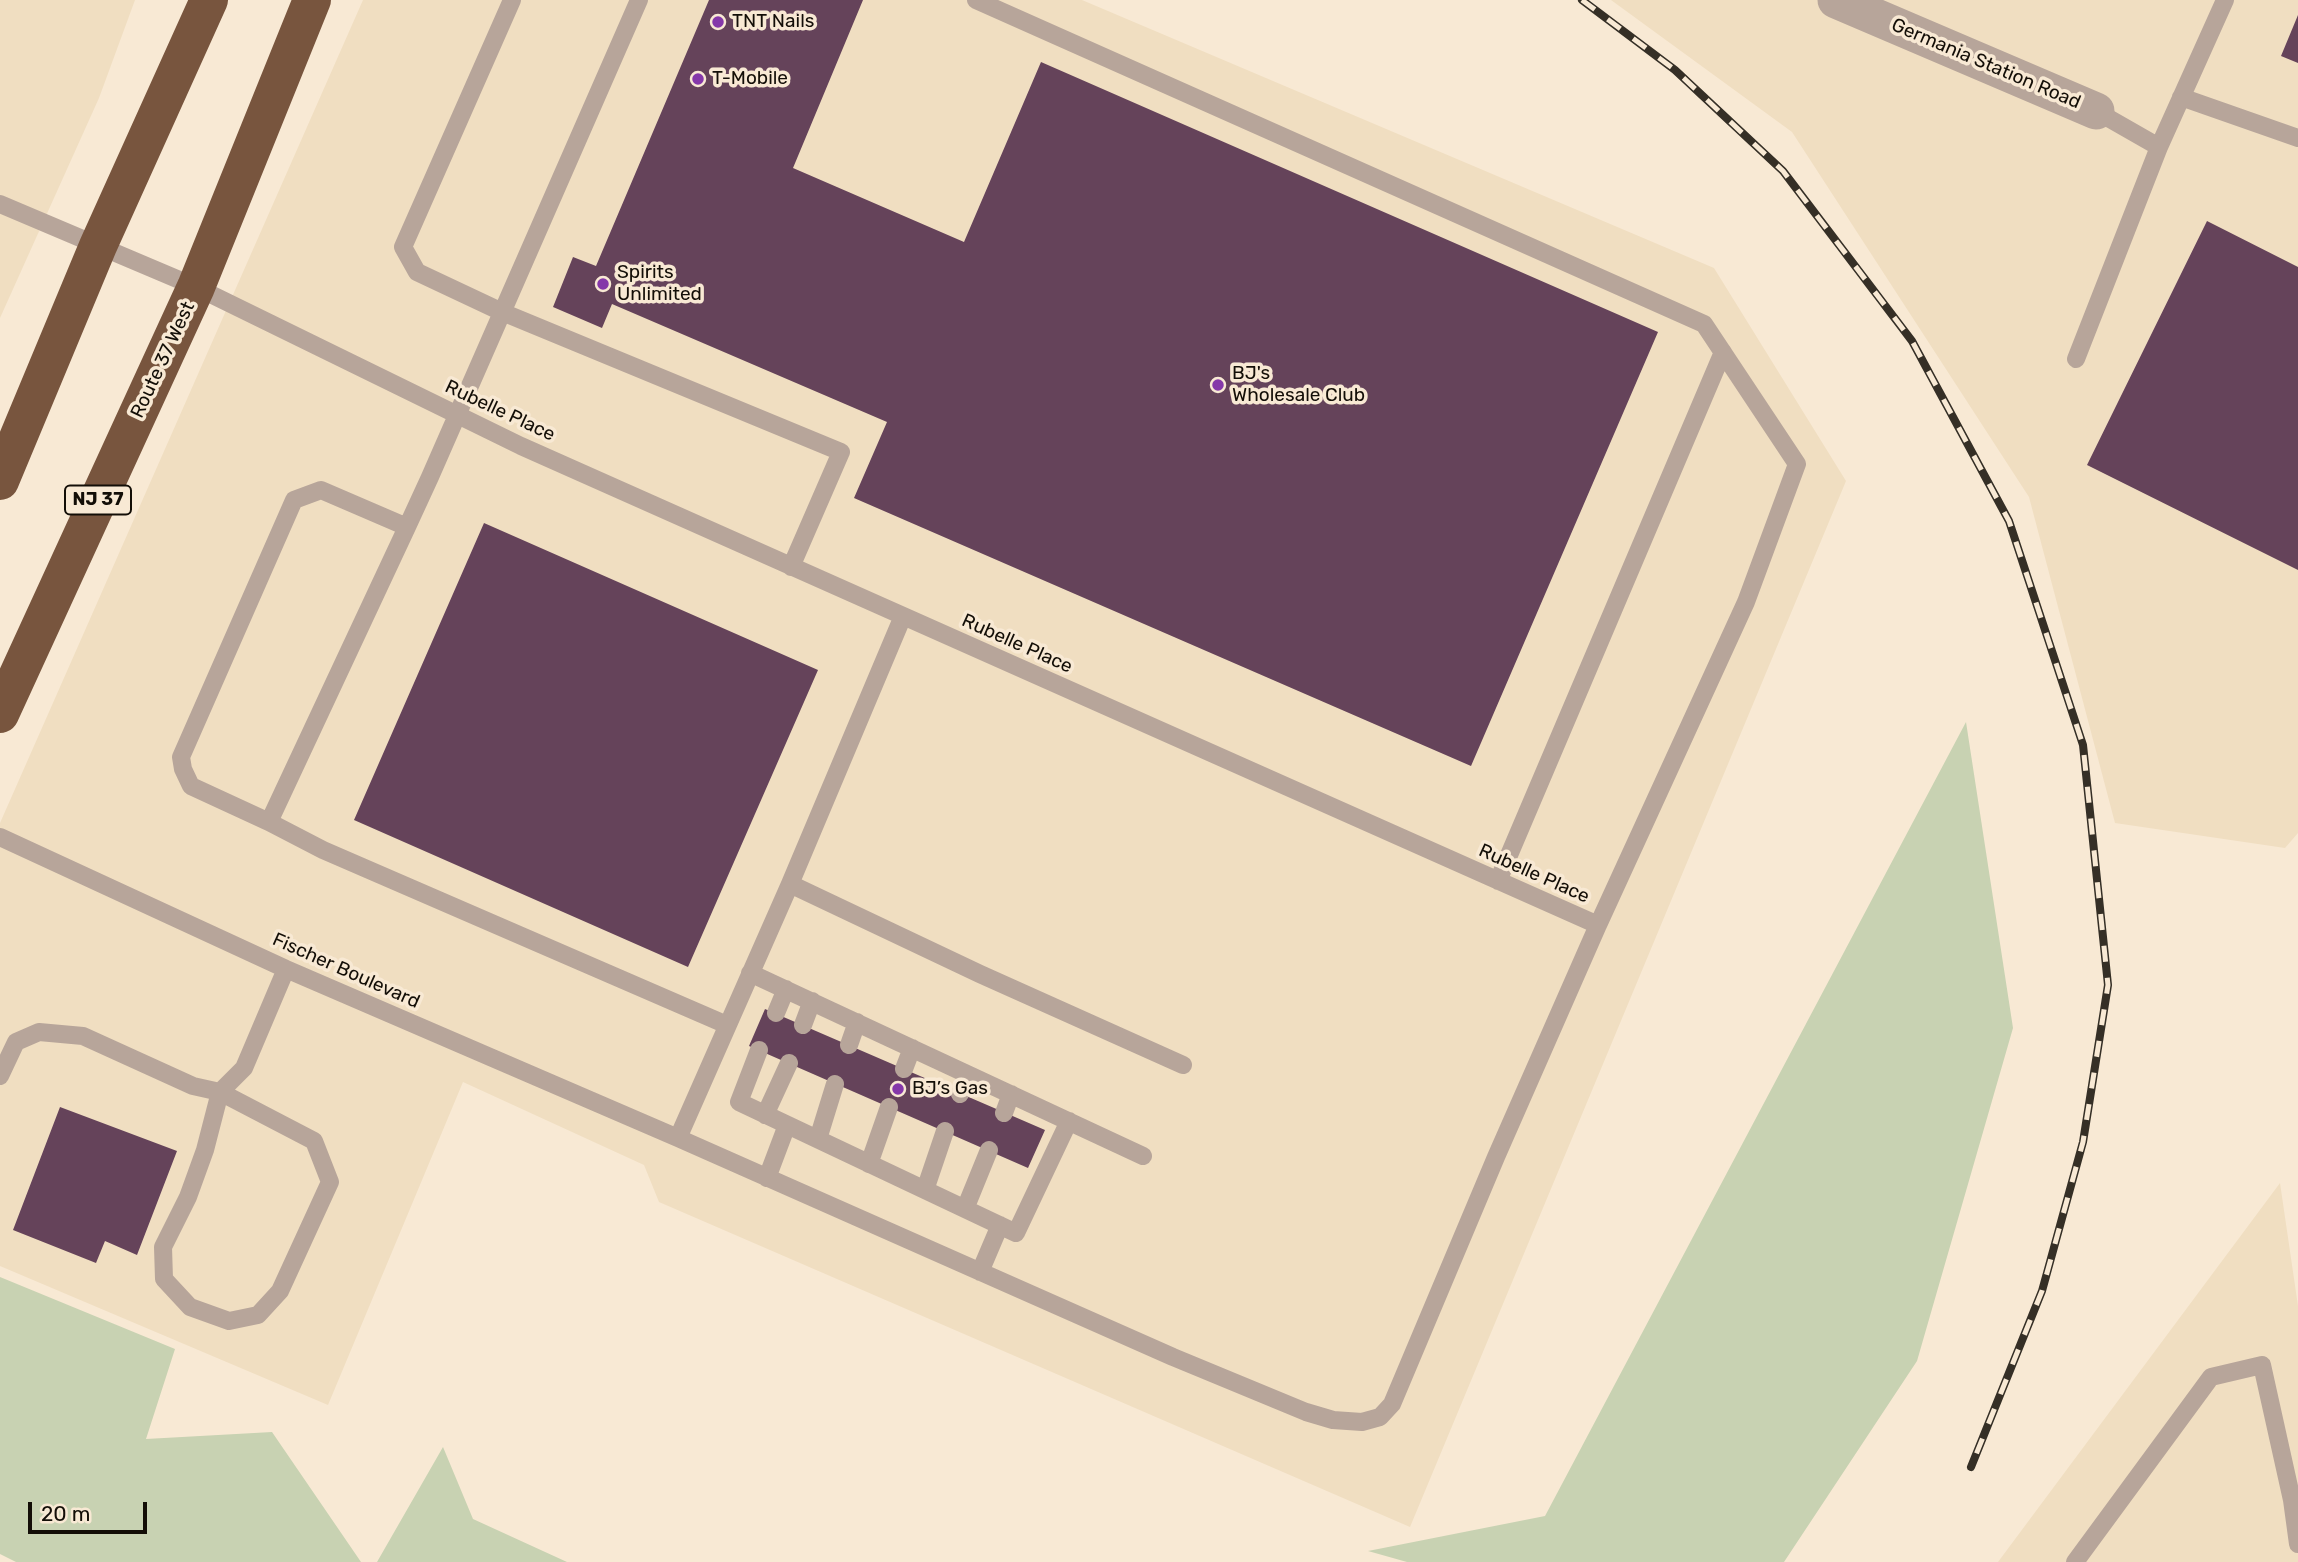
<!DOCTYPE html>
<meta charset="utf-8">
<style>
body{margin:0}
#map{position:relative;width:2298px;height:1562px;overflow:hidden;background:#f8e9d4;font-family:Rubik,sans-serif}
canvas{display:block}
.scale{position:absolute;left:28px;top:1502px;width:119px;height:32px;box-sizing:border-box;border:4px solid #130e07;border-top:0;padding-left:9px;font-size:21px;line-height:24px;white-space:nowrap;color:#130e07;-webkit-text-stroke:5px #f8e9d4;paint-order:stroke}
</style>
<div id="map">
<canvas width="2298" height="1562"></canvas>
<div class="scale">20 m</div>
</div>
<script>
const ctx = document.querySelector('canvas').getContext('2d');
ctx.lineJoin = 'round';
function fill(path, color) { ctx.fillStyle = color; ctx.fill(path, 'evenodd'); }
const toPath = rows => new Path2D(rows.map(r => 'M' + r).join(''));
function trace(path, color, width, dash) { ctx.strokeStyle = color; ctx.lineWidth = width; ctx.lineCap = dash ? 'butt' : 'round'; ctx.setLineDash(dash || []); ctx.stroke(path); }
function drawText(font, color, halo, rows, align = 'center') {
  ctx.font = font + ' Rubik,sans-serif'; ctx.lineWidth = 7; ctx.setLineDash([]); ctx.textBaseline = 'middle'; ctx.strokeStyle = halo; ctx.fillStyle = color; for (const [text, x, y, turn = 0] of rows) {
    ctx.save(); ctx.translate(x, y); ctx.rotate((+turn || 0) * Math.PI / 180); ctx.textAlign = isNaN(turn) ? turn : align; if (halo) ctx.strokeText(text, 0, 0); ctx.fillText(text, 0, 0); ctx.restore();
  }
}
fill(toPath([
 [0,0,135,0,99,98,0,318],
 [363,0,1082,0,1714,268,1846,481,1410,1527,659,1202,644,1165,463,1082,328,1405,0,1266,0,823],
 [1611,0,2298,0,2298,833,2285,848,2115,823,2029,497,1792,132],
 [2280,1183,2298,1306,2298,1562,1998,1562]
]), '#f0dec1');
fill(toPath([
 [1966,722,2013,1028,1917,1361,1784,1562,1407,1562,1368,1551,1545,1516],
 [0,1277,175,1349,146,1439,272,1432,361,1562,16,1562,0,1554],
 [443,1447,473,1519,567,1562,377,1562]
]), '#c8d2b2');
fill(toPath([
 [709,0,863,0,793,168,964,242,1041,62,1658,332,1471,766,854,498,887,422,612,304,602,328,553,307,573,257,596,266],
 [2298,15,2298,63,2281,56],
 [2207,221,2298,267,2298,570,2087,465],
 [484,523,818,670,688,967,354,820],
 [765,1009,1045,1130,1028,1168,749,1046],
 [60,1107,177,1151,137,1255,105,1241,96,1263,13,1230]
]), '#65435a');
trace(toPath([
 [512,0,403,247,417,272,502,312,841,452,791,567],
 [2181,97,2298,138],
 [2159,147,2225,0],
 [0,204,196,287,521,446,1598,925,1746,602,1797,464,1704,324,976,0],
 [2076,359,2159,147,2096,111],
 [407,527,321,490,294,500,181,757,183,769,191,786,269,822,407,527,430,477,639,0],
 [269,822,323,850,727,1025],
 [0,837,286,969,678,1138,1173,1357,1306,1412,1333,1420,1362,1422,1380,1417,1392,1404,1496,1157,1598,925],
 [1498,881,1723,352],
 [790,884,980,974,1183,1065],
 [750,973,1143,1156],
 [776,1013,786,989],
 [803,1025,812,1001],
 [849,1045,857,1022],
 [759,1050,739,1102,1016,1233,1069,1121],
 [904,1069,912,1048],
 [0,1076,16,1042,39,1032,83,1036,193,1086,220,1092,244,1068,286,969],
 [220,1092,314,1141,330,1182,280,1291,258,1315,229,1321,190,1307,164,1279,163,1247,188,1197,205,1150,220,1092],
 [960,1094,969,1075],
 [1004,1113,1011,1094],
 [765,1115,789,1063],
 [678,1138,790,884,903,616],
 [818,1139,835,1084],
 [869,1164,889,1107],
 [767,1178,787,1125],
 [925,1190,945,1131],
 [965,1209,989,1150],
 [980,1272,1000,1225],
 [2075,1562,2211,1377,2262,1365,2292,1500,2298,1544]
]), '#b7a59a', 18);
trace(toPath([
 [1836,0,2096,111]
]), '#b7a59a', 37);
trace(toPath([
 [0,481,98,246,209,0],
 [0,714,196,287,312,0]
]), '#78553e', 38);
const rail = toPath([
 [1582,0,1675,70,1783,171,1912,341,2009,521,2083,745,2108,985,2083,1142,2042,1291,1971,1467]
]);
trace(rail, '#352f26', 8);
trace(rail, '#f8e9d4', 5, [16]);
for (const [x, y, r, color] of [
 [718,22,7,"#8538a9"],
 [698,79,7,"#8538a9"],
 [603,284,7,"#8538a9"],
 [1218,385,7,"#8538a9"],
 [898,1089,7,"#8538a9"]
]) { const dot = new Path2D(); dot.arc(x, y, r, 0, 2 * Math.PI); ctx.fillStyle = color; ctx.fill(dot); trace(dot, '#f8e9d4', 2.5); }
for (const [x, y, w] of [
 [98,500,66]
]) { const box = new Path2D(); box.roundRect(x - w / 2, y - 14.5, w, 29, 5); ctx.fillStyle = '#f8e9d4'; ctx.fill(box); trace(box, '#130e07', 2); }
drawText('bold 18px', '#130e07', null, [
 ["NJ 37",98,500]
]);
drawText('19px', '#130e07', '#f8e9d4', [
 ["TNT Nails",732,22],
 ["T-Mobile",712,79],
 ["Spirits",617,273],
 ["Unlimited",617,295],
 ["BJ's",1232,374],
 ["Wholesale Club",1232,396],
 ["BJ’s Gas",912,1089]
], 'left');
drawText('19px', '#130e07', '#f8e9d4', [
 ["Germania Station Road",1986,64,23],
 ["Route 37 West",163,360,-65],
 ["Rubelle Place",500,411,25],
 ["Rubelle Place",1017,644,24],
 ["Rubelle Place",1534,874,24],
 ["Fischer Boulevard",346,971,24]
]);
</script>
